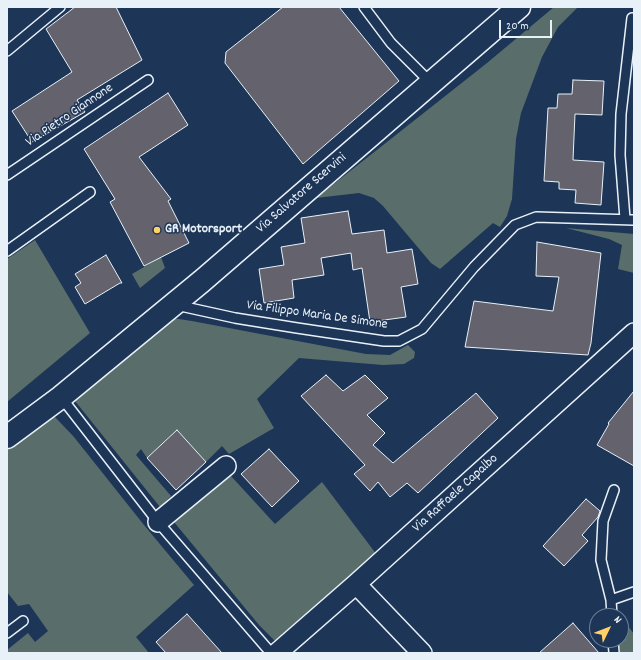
<!DOCTYPE html>
<style>
body{margin:0}
#map{position:relative;width:641px;height:660px;overflow:hidden;background:#1d3557;font-family:Dekko,sans-serif}
canvas{display:block}
.frame{position:absolute;inset:0;border:8px solid #e8f1f8;pointer-events:none}
.north{position:absolute;left:589px;top:608px;width:40px;height:40px;box-sizing:border-box;background:#1d3557;border:1px solid #6e8097;border-radius:50%;rotate:47deg;font-size:11px;font-weight:700;line-height:16px;text-align:center;color:#e8f1f8}
.north::after{content:'';display:block;margin:auto;width:14px;height:18px;background:#ffd166;clip-path:polygon(50% 0,100% 100%,50% 72%,0 100%)}
.scale{position:absolute;left:499px;top:20px;width:53px;height:18px;box-sizing:border-box;border:2px solid #e8f1f8;border-top:0;padding-left:5px;font-size:12px;line-height:14px;white-space:nowrap;color:#e8f1f8;-webkit-text-stroke:3px #1d3557;paint-order:stroke}
</style>
<div id="map">
<canvas width="641" height="660"></canvas>
<div class="frame"></div>
<div class="north">N</div>
<div class="scale">20 m</div>
</div>
<script>
const ctx = document.querySelector('canvas').getContext('2d');
ctx.lineJoin = 'round';
function fill(path, color) { ctx.fillStyle = color; ctx.fill(path, 'evenodd'); }
const toPath = rows => new Path2D(rows.map(r => 'M' + r).join(''));
function trace(path, color, width, dash) { ctx.strokeStyle = color; ctx.lineWidth = width; ctx.lineCap = dash ? 'butt' : 'round'; ctx.setLineDash(dash || []); ctx.stroke(path); }
function drawText(font, color, halo, rows, align = 'center') {
  ctx.font = font + ' Dekko,sans-serif'; ctx.lineWidth = 3; ctx.setLineDash([]); ctx.textBaseline = 'middle'; ctx.strokeStyle = halo; ctx.fillStyle = color; for (const [text, x, y, turn = 0] of rows) {
    ctx.save(); ctx.translate(x, y); ctx.rotate((+turn || 0) * Math.PI / 180); ctx.textAlign = isNaN(turn) ? turn : align; if (halo) ctx.strokeText(text, 0, 0); ctx.fillText(text, 0, 0); ctx.restore();
  }
}
fill(toPath([
 [554,7,578,7,558,27,542,57,521,113,516,139,512,199,507,216,500,227,493,223,440,269,431,263,383,206,374,198,359,193,316,198,487,63],
 [566,228,634,234,634,273,618,269,622,245,609,239],
 [35,240,90,333,7,402,7,259],
 [161,257,165,268,140,288,132,274],
 [172,318,192,321,366,354,390,355,408,345,415,352,414,358,404,364,383,365,299,358,257,399,274,428,229,454,222,446,206,462,177,430,147,458,141,449,136,455,171,496,160,507,75,401],
 [55,417,74,437,144,525,194,585,136,637,149,653,7,653,7,650,28,633,35,642,48,631,29,604,18,606,7,592,7,448,27,432,49,418],
 [231,476,275,524,322,482,377,555,276,642,259,625,174,522,178,517],
 [621,617,634,634,634,653,620,653,618,640,621,640]
]), '#596e6a');
const building = toPath([
 [75,7,116,7,142,60,77,100,85,112,32,142,12,111,72,72,46,29,75,7],
 [283,7,339,7,399,81,303,164,225,63,226,52,283,7],
 [573,80,604,81,602,115,575,114,573,160,604,162,601,205,575,203,576,190,559,189,559,182,544,181,548,108,557,108,558,94,572,94,573,80],
 [168,93,188,125,139,157,171,199,168,201,189,243,144,266,110,202,115,199,84,149,168,93],
 [348,211,352,234,384,230,387,253,412,249,418,284,401,287,406,317,370,322,362,268,353,270,351,253,321,258,324,275,292,280,294,298,264,303,259,269,284,265,281,247,305,243,301,218,348,211],
 [537,242,601,253,591,343,588,355,465,347,474,301,553,311,559,277,536,276,537,242],
 [106,255,122,283,120,283,85,304,75,287,81,283,75,274,106,255],
 [326,375,343,391,365,375,388,398,367,415,385,433,373,445,393,463,476,393,498,418,418,493,407,483,390,497,378,482,370,491,354,474,365,465,301,396,326,375],
 [634,391,634,466,597,445,609,424,608,423,634,391],
 [177,430,206,462,176,490,147,458,177,430],
 [269,449,299,481,272,507,241,474,269,449],
 [586,499,600,511,598,517,582,535,588,541,564,566,543,546,586,499],
 [187,614,222,653,166,653,156,642,187,614],
 [573,623,599,653,539,653,573,623]
]);
fill(building, '#63626d');
trace(building, '#e8f1f8', 1);
const service = toPath([
 [364,7,391,43,431,83],
 [7,51,60,7],
 [7,175,148,80],
 [625,219,620,155,621,114,632,18],
 [7,251,90,192],
 [176,305,235,318,297,328,384,341,399,341,422,329,474,267,515,225,536,217,634,220],
 [61,397,158,522,271,653],
 [611,600,634,592],
 [612,616,611,600,601,560,603,521,614,490],
 [7,633,23,621],
 [613,640,614,653]
]);
const minor = toPath([
 [158,522,226,466],
 [356,584,422,653],
 [277,653,356,584,634,333]
]);
const secondary = toPath([
 [7,437,61,397,202,281,519,7]
]);
trace(service, '#e8f1f8', 12);
trace(minor, '#e8f1f8', 22);
trace(secondary, '#e8f1f8', 25);
trace(service, '#1d3557', 9);
trace(minor, '#1d3557', 19);
trace(secondary, '#1d3557', 22);
for (const [x, y, r, color] of [
 [157,230,4,"#ffd166"]
]) { const dot = new Path2D(); dot.arc(x, y, r, 0, 2 * Math.PI); ctx.fillStyle = color; ctx.fill(dot); trace(dot, '#1d3557', 1.5); }
drawText('14px', '#e8f1f8', '#1d3557', [
 ["Via Pietro Giannone",70,116,-34],
 ["Via Salvatore Scervini",302,194,-41],
 ["Via Filippo Maria De Simone",317,316,8],
 ["Via Raffaele Capalbo",456,494,-42]
]);
drawText('bold 14px', '#e8f1f8', '#1d3557', [
 ["GR Motorsport",165,230]
], 'left');
</script>
